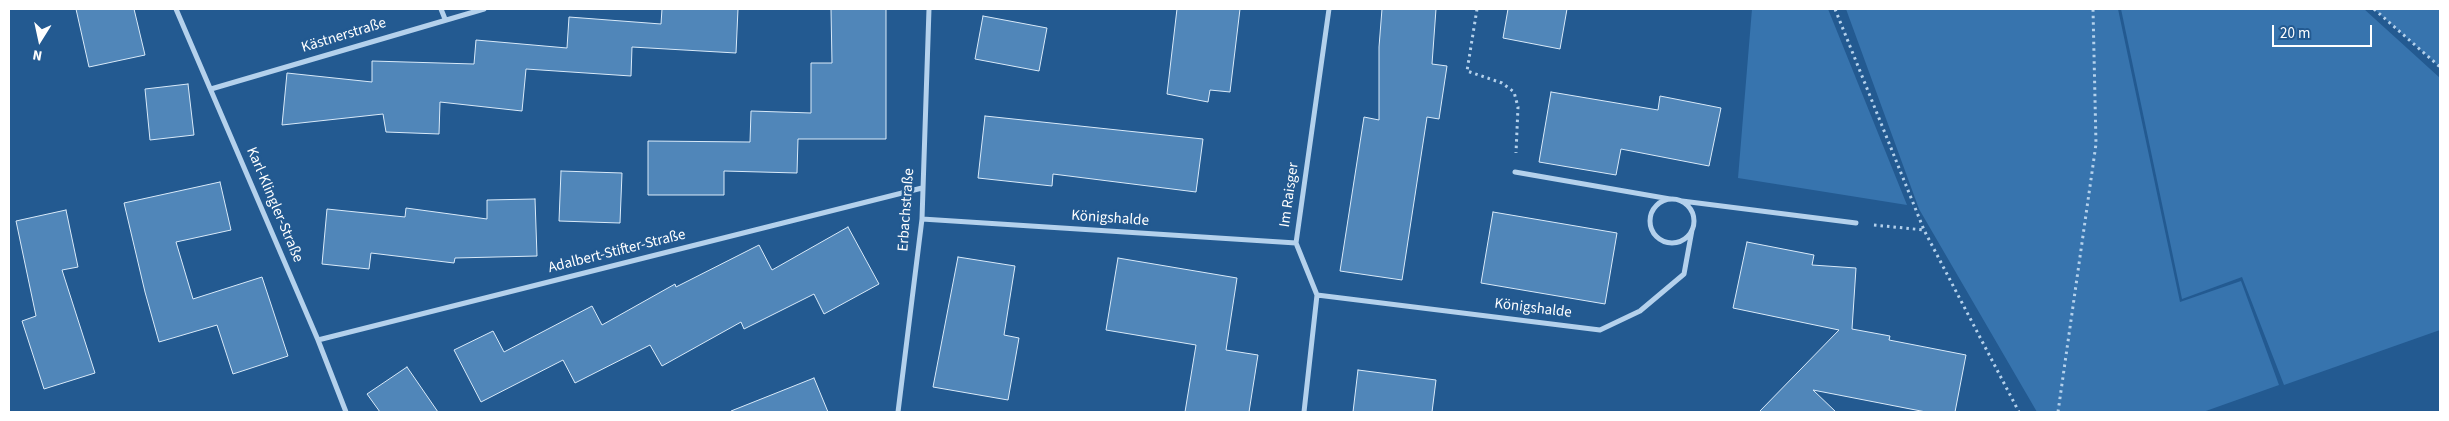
<!DOCTYPE html>
<meta charset="utf-8">
<style>
body{margin:0}
#map{position:relative;width:2449px;height:421px;overflow:hidden;background:#235a91;font-family:"Source Sans 3",sans-serif}
canvas{display:block}
.frame{position:absolute;inset:0;border:10px solid #fff;pointer-events:none}
.north{position:absolute;left:15px;top:15px;width:50px;height:50px;-webkit-text-stroke:4px #235a91;paint-order:stroke;rotate:190deg;font-size:14px;font-weight:700;line-height:20px;text-align:center;color:#fff}
.north::after{content:'';display:block;margin:auto;width:18px;height:22px;background:#fff;clip-path:polygon(50% 0,100% 100%,50% 72%,0 100%)}
.scale{position:absolute;left:2272px;top:25px;width:100px;height:22px;box-sizing:border-box;border:2px solid #fff;border-top:0;padding-left:6px;font-size:15px;line-height:18px;white-space:nowrap;color:#fff;-webkit-text-stroke:4px #235a91;paint-order:stroke}
</style>
<div id="map">
<canvas width="2449" height="421"></canvas>
<div class="frame"></div>
<div class="north">N</div>
<div class="scale">20 m</div>
</div>
<script>
const ctx = document.querySelector('canvas').getContext('2d');
ctx.lineJoin = 'round';
function fill(path, color) { ctx.fillStyle = color; ctx.fill(path, 'evenodd'); }
const toPath = rows => new Path2D(rows.map(r => 'M' + r).join(''));
function trace(path, color, width, dash) { ctx.strokeStyle = color; ctx.lineWidth = width; ctx.lineCap = dash ? 'butt' : 'round'; ctx.setLineDash(dash || []); ctx.stroke(path); }
function drawText(font, color, halo, rows, align = 'center') {
  ctx.font = font + ' "Source Sans 3",sans-serif'; ctx.lineWidth = 5; ctx.setLineDash([]); ctx.textBaseline = 'middle'; ctx.strokeStyle = halo; ctx.fillStyle = color; for (const [text, x, y, turn = 0] of rows) {
    ctx.save(); ctx.translate(x, y); ctx.rotate((+turn || 0) * Math.PI / 180); ctx.textAlign = isNaN(turn) ? turn : align; if (halo) ctx.strokeText(text, 0, 0); ctx.fillText(text, 0, 0); ctx.restore();
  }
}
fill(toPath([
 [1752,9,1828,9,1907,205,1738,178],
 [1846,9,2118,9,2180,302,2241,281,2279,385,2203,412,2037,412,1919,209],
 [2121,9,2364,9,2440,78,2440,330,2284,385,2242,277,2182,299],
 [2374,9,2440,9,2440,67]
]), '#3774ae');
const building = toPath([
 [76,9,134,9,145,55,89,67,76,9],
 [662,9,738,9,736,53,632,47,631,76,526,69,522,111,440,102,439,134,386,132,383,114,282,125,287,73,372,82,372,61,474,64,476,40,567,48,569,17,661,24,662,9],
 [831,9,886,9,886,139,798,139,797,173,724,171,724,195,648,195,648,141,750,142,751,111,811,113,811,63,832,63,831,9],
 [1177,9,1240,9,1230,92,1210,90,1208,102,1167,94,1177,9],
 [1382,9,1436,9,1432,64,1447,66,1439,119,1427,117,1402,280,1340,271,1364,117,1379,120,1379,47,1382,9],
 [1508,9,1567,9,1560,49,1503,38,1508,9],
 [983,16,1047,28,1039,71,975,59,983,16],
 [188,84,194,135,150,140,145,89,188,84],
 [1551,92,1658,110,1660,96,1721,108,1709,166,1621,149,1616,175,1539,162,1551,92],
 [985,116,1203,139,1196,192,1053,174,1052,186,978,178,985,116],
 [561,171,622,173,620,223,559,221,561,171],
 [220,182,231,230,176,242,193,299,262,277,288,356,233,374,217,325,159,342,145,292,124,203,220,182],
 [535,199,537,256,455,258,454,263,371,253,369,269,322,264,327,209,405,217,406,208,487,219,487,200,535,199],
 [66,210,78,267,62,270,95,373,44,389,22,321,36,316,16,221,66,210],
 [1493,212,1617,233,1605,304,1481,283,1493,212],
 [848,227,879,284,824,314,814,294,744,329,741,322,662,366,650,345,575,383,563,360,481,402,454,350,493,331,504,352,592,306,602,325,675,284,676,287,759,245,772,270,848,227],
 [1747,242,1814,255,1812,265,1856,268,1852,329,1890,336,1889,340,1966,355,1955,412,1926,412,1813,390,1836,412,1759,412,1839,330,1733,308,1747,242],
 [958,257,1015,266,1004,335,1019,338,1008,400,933,387,958,257],
 [1118,258,1237,278,1226,350,1258,355,1249,412,1185,412,1196,345,1106,330,1118,258],
 [407,367,438,412,380,412,367,394,407,367],
 [1358,370,1436,380,1432,412,1353,412,1358,370],
 [814,378,828,412,731,412,731,411,814,378]
]);
fill(building, '#5086b9');
trace(building, '#d9eaf9', 1);
trace(toPath([
 [1477,9,1467,71,1502,83,1514,92,1518,107,1516,153],
 [1835,9,1924,230,2019,412],
 [2374,9,2440,67],
 [1874,225,1924,230],
 [2058,412,2096,144,2093,9]
]), '#b4d1ec', 3, [2.5, 4]);
trace(toPath([
 [176,9,318,340,346,412],
 [441,9,445,19],
 [211,89,484,9],
 [1515,172,1670,199],
 '1650 221a22 22 0 1 1 44 0a22 22 0 1 1-44 0Z',
 [1682,201,1856,223],
 [922,219,1296,243],
 [1317,295,1600,330,1640,311,1684,274,1692,230],
 [318,340,922,188],
 [898,412,922,219,929,9],
 [1304,412,1317,295,1296,243,1329,9]
]), '#b4d1ec', 5);
drawText('15px', '#fff', '#235a91', [
 ["Kästnerstraße",344,36,-17],
 ["Im Raisger",1290,195,-82],
 ["Karl-Klingler-Straße",274,205,67],
 ["Erbachstraße",907,210,-86],
 ["Königshalde",1110,219,4],
 ["Adalbert-Stifter-Straße",617,252,-14],
 ["Königshalde",1533,309,7]
]);
</script>
